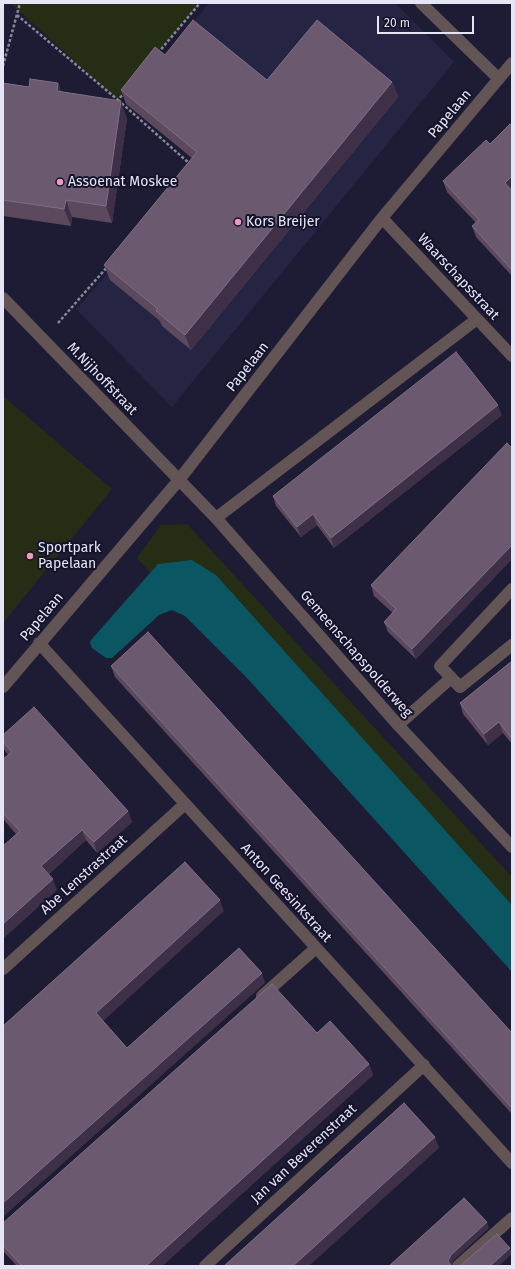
<!DOCTYPE html>
<style>
body{margin:0}
#map{position:relative;width:515px;height:1269px;overflow:hidden;background:#1d1c34;font-family:"Fira Sans",sans-serif}
canvas{display:block}
.frame{position:absolute;inset:0;border:4px solid #e5e5f6;pointer-events:none}
.scale{position:absolute;left:377px;top:16px;width:97px;height:18px;box-sizing:border-box;border:2px solid #e5e5f6;border-top:0;padding-left:5px;font-size:12px;line-height:14px;white-space:nowrap;color:#e5e5f6;-webkit-text-stroke:3px #14132a;paint-order:stroke}
</style>
<div id="map">
<canvas width="515" height="1269"></canvas>
<div class="frame"></div>
<div class="scale">20 m</div>
</div>
<script>
const ctx = document.querySelector('canvas').getContext('2d');
ctx.lineJoin = 'round';
function fill(path, color) { ctx.fillStyle = color; ctx.fill(path, 'evenodd'); }
const toPath = rows => new Path2D(rows.map(r => 'M' + r).join(''));
function trace(path, color, width, dash) { ctx.strokeStyle = color; ctx.lineWidth = width; ctx.lineCap = dash ? 'butt' : 'round'; ctx.setLineDash(dash || []); ctx.stroke(path); }
function drawText(font, color, halo, rows, align = 'center') {
  ctx.font = font + ' "Fira Sans",sans-serif'; ctx.lineWidth = 4; ctx.setLineDash([]); ctx.textBaseline = 'middle'; ctx.strokeStyle = halo; ctx.fillStyle = color; for (const [text, x, y, turn = 0] of rows) {
    ctx.save(); ctx.translate(x, y); ctx.rotate((+turn || 0) * Math.PI / 180); ctx.textAlign = isNaN(turn) ? turn : align; if (halo) ctx.strokeText(text, 0, 0); ctx.fillText(text, 0, 0); ctx.restore();
  }
}
fill(toPath([
 [209,3,395,3,454,62,172,407,76,309,201,166,126,104]
]), '#252443');
fill(toPath([
 [10,3,200,3,118,100],
 [3,396,112,489,3,623],
 [187,524,512,877,512,925,241,670,137,558,161,525]
]), '#252d15');
fill(toPath([
 [192,560,216,575,512,905,512,972,247,678,185,616,172,610,159,615,112,658,106,658,92,648,90,643,91,640,158,564]
]), '#0a5763');
trace(toPath([
 [17,15,118,100,125,92],
 [158,53,200,3],
 [3,66,20,3],
 [118,100,190,164],
 [58,323,108,266]
]), '#87869b', 2.5, [3, 2]);
trace(toPath([
 [421,3,499,79],
 [382,218,512,356],
 [3,298,216,518,398,725,512,847],
 [216,518,477,319],
 [512,589,440,666,460,687,512,645],
 [39,643,512,1163],
 [3,687,179,480,382,218,512,63],
 [398,725,451,678],
 [3,969,185,804],
 [262,996,316,948],
 [205,1266,424,1065],
 [458,1266,512,1218]
]), '#635456', 12);
fill(toPath([
 [165,55,267,80,392,82,398,97,191,350,162,326,160,321,110,280,104,265,192,158,126,104,121,90],
 [3,83,29,87,58,83,61,92,127,118,112,223,72,217,71,226,3,216],
 [512,126,512,276,476,237,472,226,476,223,447,192,443,181,490,144],
 [502,415,334,548,317,525,301,537,276,506,273,496],
 [512,448,512,559,416,659,388,632,384,622,393,613,374,596,371,585],
 [512,661,512,744,503,733,488,745,463,714,460,703],
 [111,666,512,1033,512,1114,115,677],
 [3,735,128,811,132,822,97,853,86,840,49,874,57,890,16,834,3,819,3,759,8,755,3,748],
 [317,1033,369,1064,373,1075,162,1266,17,1266,3,1251,3,1223]
]), '#5c495e');
fill(toPath([
 [392,82,398,97,191,350,185,335],
 [58,83,64,100,57,91],
 [121,101,127,118,112,223,106,206],
 [512,176,512,190,505,183],
 [66,200,72,217,71,226,64,209],
 [498,405,502,415,334,548,331,538],
 [313,514,317,525,301,537,297,527],
 [512,545,512,559,416,659,412,649],
 [499,722,503,733,488,745,484,734],
 [128,811,132,822,97,853,94,842],
 [82,830,86,840,45,877,41,866],
 [53,879,57,890,3,939,3,924],
 [220,900,224,911,100,1024,96,1013],
 [262,973,265,983,3,1217,3,1203],
 [369,1064,373,1075,162,1266,146,1266],
 [435,1137,439,1148,309,1266,293,1266],
 [487,1222,489,1228,453,1261,451,1266,448,1261,451,1255],
 [510,1248,512,1254,499,1266,490,1266]
]), '#3d3047');
const building = toPath([
 [193,20,267,80,317,20,392,82,185,335,156,311,158,309,104,265,197,152,121,90,155,47,165,55,193,20],
 [30,79,58,83,57,91,121,101,106,206,66,200,64,209,3,200,3,83,29,87,30,79],
 [510,124,512,126,512,176,505,183,512,191,512,270,472,226,479,220,443,181,486,140,490,144,510,124],
 [456,352,498,405,331,538,313,514,297,527,273,496,456,352],
 [507,443,512,448,512,545,412,649,384,622,396,609,371,585,507,443],
 [148,632,512,1033,512,1108,111,666,148,632],
 [512,661,512,739,499,722,484,734,460,703,512,661],
 [34,707,128,811,94,842,82,830,41,866,53,879,3,924,3,846,20,831,3,813,3,759,12,752,3,742,3,735,34,707],
 [185,862,220,900,96,1013,127,1048,239,948,262,973,3,1203,3,1026,185,862],
 [272,984,317,1033,330,1021,369,1064,146,1266,22,1266,3,1245,3,1223,272,984],
 [404,1103,435,1137,293,1266,224,1266,404,1103],
 [464,1198,487,1222,451,1255,448,1261,451,1265,452,1266,389,1266,464,1198],
 [497,1234,510,1248,490,1266,460,1266,497,1234]
]);
fill(building, '#6b5a6f');
trace(building, '#7e6f84', 1);
for (const [x, y, r, color] of [
 [60,182,4,"#ef9ab8"],
 [238,222,4,"#ef9ab8"],
 [30,556,4,"#ef9ab8"]
]) { const dot = new Path2D(); dot.arc(x, y, r, 0, 2 * Math.PI); ctx.fillStyle = color; ctx.fill(dot); trace(dot, '#14132a', 1.5); }
drawText('14px', '#e5e5f6', '#14132a', [
 ["Papelaan",450,114,-50],
 ["Waarschapsstraat",458,277,47],
 ["Papelaan",248,367,-52],
 ["M.Nijhoffstraat",102,379,46],
 ["Papelaan",42,617,-50],
 ["Gemeenschapspolderweg",356,654,49],
 ["Abe Lenstrastraat",84,875,-42],
 ["Anton Geesinkstraat",286,893,48],
 ["Jan van Beverenstraat",304,1154,-43]
]);
drawText('14px', '#e5e5f6', '#14132a', [
 ["Assoenat Moskee",68,182],
 ["Kors Breijer",246,222],
 ["Sportpark",38,548],
 ["Papelaan",38,564]
], 'left');
</script>
